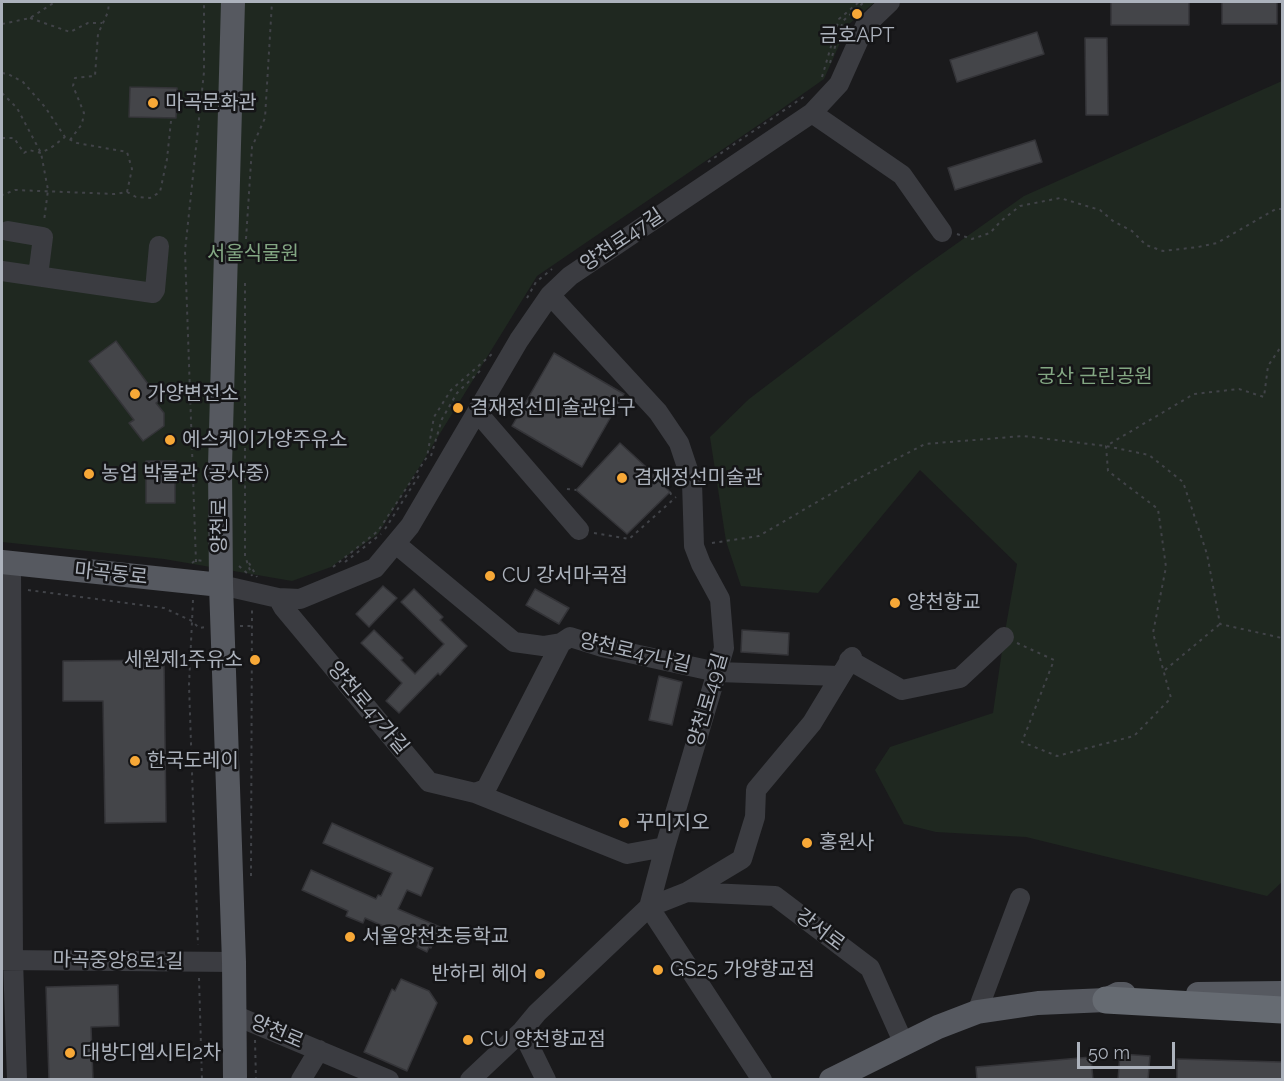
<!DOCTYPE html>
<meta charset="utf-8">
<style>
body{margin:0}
#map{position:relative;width:1284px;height:1081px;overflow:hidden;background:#1a1a1c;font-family:Raleway,sans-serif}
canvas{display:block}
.frame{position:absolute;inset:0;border:3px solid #acb2bc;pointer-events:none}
.scale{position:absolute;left:1077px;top:1042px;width:98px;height:27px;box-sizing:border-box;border:3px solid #acb2bc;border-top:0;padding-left:8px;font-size:18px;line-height:21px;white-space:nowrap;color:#acb2bc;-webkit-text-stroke:4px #151517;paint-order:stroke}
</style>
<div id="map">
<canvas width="1284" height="1081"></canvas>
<div class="frame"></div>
<div class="scale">50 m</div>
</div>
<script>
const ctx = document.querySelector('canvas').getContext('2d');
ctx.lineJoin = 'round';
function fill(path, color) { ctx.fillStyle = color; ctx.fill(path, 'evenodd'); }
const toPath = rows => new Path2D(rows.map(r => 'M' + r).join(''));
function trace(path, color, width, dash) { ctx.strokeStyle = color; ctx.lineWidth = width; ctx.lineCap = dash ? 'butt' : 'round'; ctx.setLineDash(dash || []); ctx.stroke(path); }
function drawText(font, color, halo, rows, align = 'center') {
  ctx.font = font + ' Raleway,"Noto Sans KR",sans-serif'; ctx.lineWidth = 5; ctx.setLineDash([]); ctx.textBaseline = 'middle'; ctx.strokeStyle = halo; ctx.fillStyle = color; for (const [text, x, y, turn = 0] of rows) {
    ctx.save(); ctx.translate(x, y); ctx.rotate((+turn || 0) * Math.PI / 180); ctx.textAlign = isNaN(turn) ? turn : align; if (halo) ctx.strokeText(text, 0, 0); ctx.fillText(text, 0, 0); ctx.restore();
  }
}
fill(toPath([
 [2,2,875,2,848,25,824,79,773,115,537,276,378,534,331,567,292,581,164,559,2,542],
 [1282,81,1282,882,1267,896,1026,837,936,832,904,824,875,770,890,747,993,713,1004,637,1017,564,920,470,818,593,741,586,726,541,710,437,749,399,915,273,1024,196]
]), '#1f2820');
const building = toPath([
 [1111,2,1189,2,1189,25,1111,25,1111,2],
 [1222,2,1277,2,1277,24,1222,24,1222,2],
 [1037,32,1044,54,957,82,950,60,1037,32],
 [1085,38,1107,38,1108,115,1086,115,1085,38],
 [130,87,177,88,176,118,129,117,130,87],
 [1035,140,1042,162,955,190,948,168,1035,140],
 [116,341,160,400,156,403,164,413,164,426,143,441,129,423,134,420,89,361,116,341],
 [554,353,624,394,582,467,512,426,554,353],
 [620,443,645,466,670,492,627,534,576,490,620,443],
 [146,461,175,461,175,503,146,503,146,461],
 [383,586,397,598,369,627,356,614,383,586],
 [414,589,443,617,440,620,467,646,440,675,438,673,399,713,386,701,402,683,361,643,374,630,403,658,401,660,415,674,444,644,401,602,414,589],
 [535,589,569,608,559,624,526,605,535,589],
 [742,630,789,633,788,655,741,652,742,630],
 [164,660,166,822,105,823,103,701,63,701,63,661,164,660],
 [659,676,682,682,672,725,649,720,659,676],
 [332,823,433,868,421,896,407,890,398,909,440,927,431,948,429,947,427,952,417,947,419,942,365,918,363,923,346,916,348,911,302,890,311,870,376,899,378,895,381,896,392,873,323,843,332,823],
 [401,979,429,991,437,1003,407,1071,364,1052,392,989,395,991,401,979],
 [118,985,119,1026,91,1027,93,1080,49,1080,46,987,118,985],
 [1120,1054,1150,1056,1148,1080,1118,1080,1120,1054],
 [1091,1057,1093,1080,977,1080,976,1067,1091,1057],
 [1177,1059,1282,1062,1282,1080,1177,1080,1177,1059]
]);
fill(building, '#444549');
trace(building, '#343438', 1.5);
trace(toPath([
 [30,18,70,32,88,23,102,23],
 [2,24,30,18,55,2],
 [830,63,843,21,864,2],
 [2,73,8,74,23,82,45,107,65,137,77,143,127,152,132,169,127,192,115,194,15,190,2,195],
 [822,77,839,19,859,2],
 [2,93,17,108,41,153,48,190,44,221],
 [2,138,14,138,24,153,29,150,41,153,52,147,65,137],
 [70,140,82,124,84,113,73,86,75,78,95,76,98,34,108,12,109,2],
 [708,162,805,96],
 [127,192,136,197,150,198,160,192,167,159,171,121],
 [957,234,972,239,990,233,1001,221,1020,206,1060,198,1100,210,1113,221,1132,231,1146,245,1163,251,1198,247,1217,243,1276,209,1282,209],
 [246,239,252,147,265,118,272,2],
 [245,283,245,556,252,576],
 [527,298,536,282,552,269],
 [431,456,442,419,457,393,483,368],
 [567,489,576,490],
 [670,492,673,499],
 [385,529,420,474],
 [594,533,629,539,676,497],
 [712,543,759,536,846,485,925,444,1023,436,1106,446,1149,455,1183,482,1207,554,1220,624,1282,638],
 [196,562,185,251,204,72,204,2],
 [345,562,381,534],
 [192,563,196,560,203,561],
 [249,563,257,577],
 [239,566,248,574],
 [333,567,378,531,427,457,434,417,451,390,492,354],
 [28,590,164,608,192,621,199,628,205,627],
 [193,600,189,685,198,945],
 [240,626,251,626],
 [1017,643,1054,660,1022,742,1057,756,1134,736,1171,698,1153,633,1166,567,1158,509,1108,471,1106,446,1194,394,1239,389,1264,397,1268,366,1282,345],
 [1165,670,1220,624],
 [251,876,252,608],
 [199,978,202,1080],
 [255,1040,256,1080]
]), '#414348', 2, [3, 4.5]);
trace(toPath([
 [812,113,902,175,942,232],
 [8,231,43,237,38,276],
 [2,271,153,293,155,290,159,246],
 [477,412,579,530],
 [396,544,514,642,543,646,561,643,570,637,602,647,717,672,840,676],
 [11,563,13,960,17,1080],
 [221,585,278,598,300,599,375,568,410,526,519,340,550,295,570,276,812,113,839,84,865,26,890,2],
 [278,598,283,607,429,782,475,793,627,854,665,847],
 [849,660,902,690,960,678,1004,637],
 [475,793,486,789,561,643],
 [687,892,775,896,870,968,904,1044],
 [2,960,234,962],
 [977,1012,1020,898],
 [234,1015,389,1080],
 [522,1031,546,1080],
 [301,1080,319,1050],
 [470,1080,522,1031,537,1013,649,907,665,847,724,648,720,599,701,564,694,546,692,482,679,443,658,412,550,295],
 [762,1080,649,907,687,892,742,859,755,817,756,790,812,723,852,657]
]), '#3b3c41', 20);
trace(toPath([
 [233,2,220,466,221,585,234,962,235,1080],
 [2,562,221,585],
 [1198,994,1282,993],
 [831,1080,938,1027,977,1012,1038,1003,1106,1000,1118,994,1124,994]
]), '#565960', 24);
trace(toPath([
 [1106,1000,1282,1010]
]), '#666b72', 27);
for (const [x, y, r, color] of [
 [857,14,6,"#f7a837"],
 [153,103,6,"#f7a837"],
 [135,394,6,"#f7a837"],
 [458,408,6,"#f7a837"],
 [170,440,6,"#f7a837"],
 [89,474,6,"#f7a837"],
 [622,478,6,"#f7a837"],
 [490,576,6,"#f7a837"],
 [895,603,6,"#f7a837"],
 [255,660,6,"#f7a837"],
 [135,761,6,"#f7a837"],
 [624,823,6,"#f7a837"],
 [807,843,6,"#f7a837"],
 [350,937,6,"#f7a837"],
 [658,970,6,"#f7a837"],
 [540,974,6,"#f7a837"],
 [468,1040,6,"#f7a837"],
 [70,1053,6,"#f7a837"]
]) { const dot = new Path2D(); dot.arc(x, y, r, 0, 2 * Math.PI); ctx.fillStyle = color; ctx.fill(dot); trace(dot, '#151517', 2); }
drawText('20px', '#acb2bc', '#151517', [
 ["금호APT",857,36,"center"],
 ["마곡문화관",165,103],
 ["가양변전소",147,394],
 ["겸재정선미술관입구",470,408],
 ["에스케이가양주유소",182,440],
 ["농업 박물관 (공사중)",101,474],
 ["겸재정선미술관",634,478],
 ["CU 강서마곡점",502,576],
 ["양천향교",907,603],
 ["세원제1주유소",243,660,"right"],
 ["한국도레이",147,761],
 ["꾸미지오",636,823],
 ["홍원사",819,843],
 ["서울양천초등학교",362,937],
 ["GS25 가양향교점",670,970],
 ["반하리 헤어",528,974,"right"],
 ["CU 양천향교점",480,1040],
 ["대방디엠시티2차",82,1053]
], 'left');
drawText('20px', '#acb2bc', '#151517', [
 ["양천로47길",622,240,-34],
 ["양천로",220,526,-90],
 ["마곡동로",111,574,6],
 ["양천로47나길",635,653,13],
 ["양천로49길",708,700,-74],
 ["양천로47가길",368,708,50],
 ["강서로",820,930,37],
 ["마곡중앙8로1길",118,961,1],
 ["양천로",277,1032,23]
]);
drawText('20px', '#83a783', '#151517', [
 ["서울식물원",253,254],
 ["궁산 근린공원",1095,377]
]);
</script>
